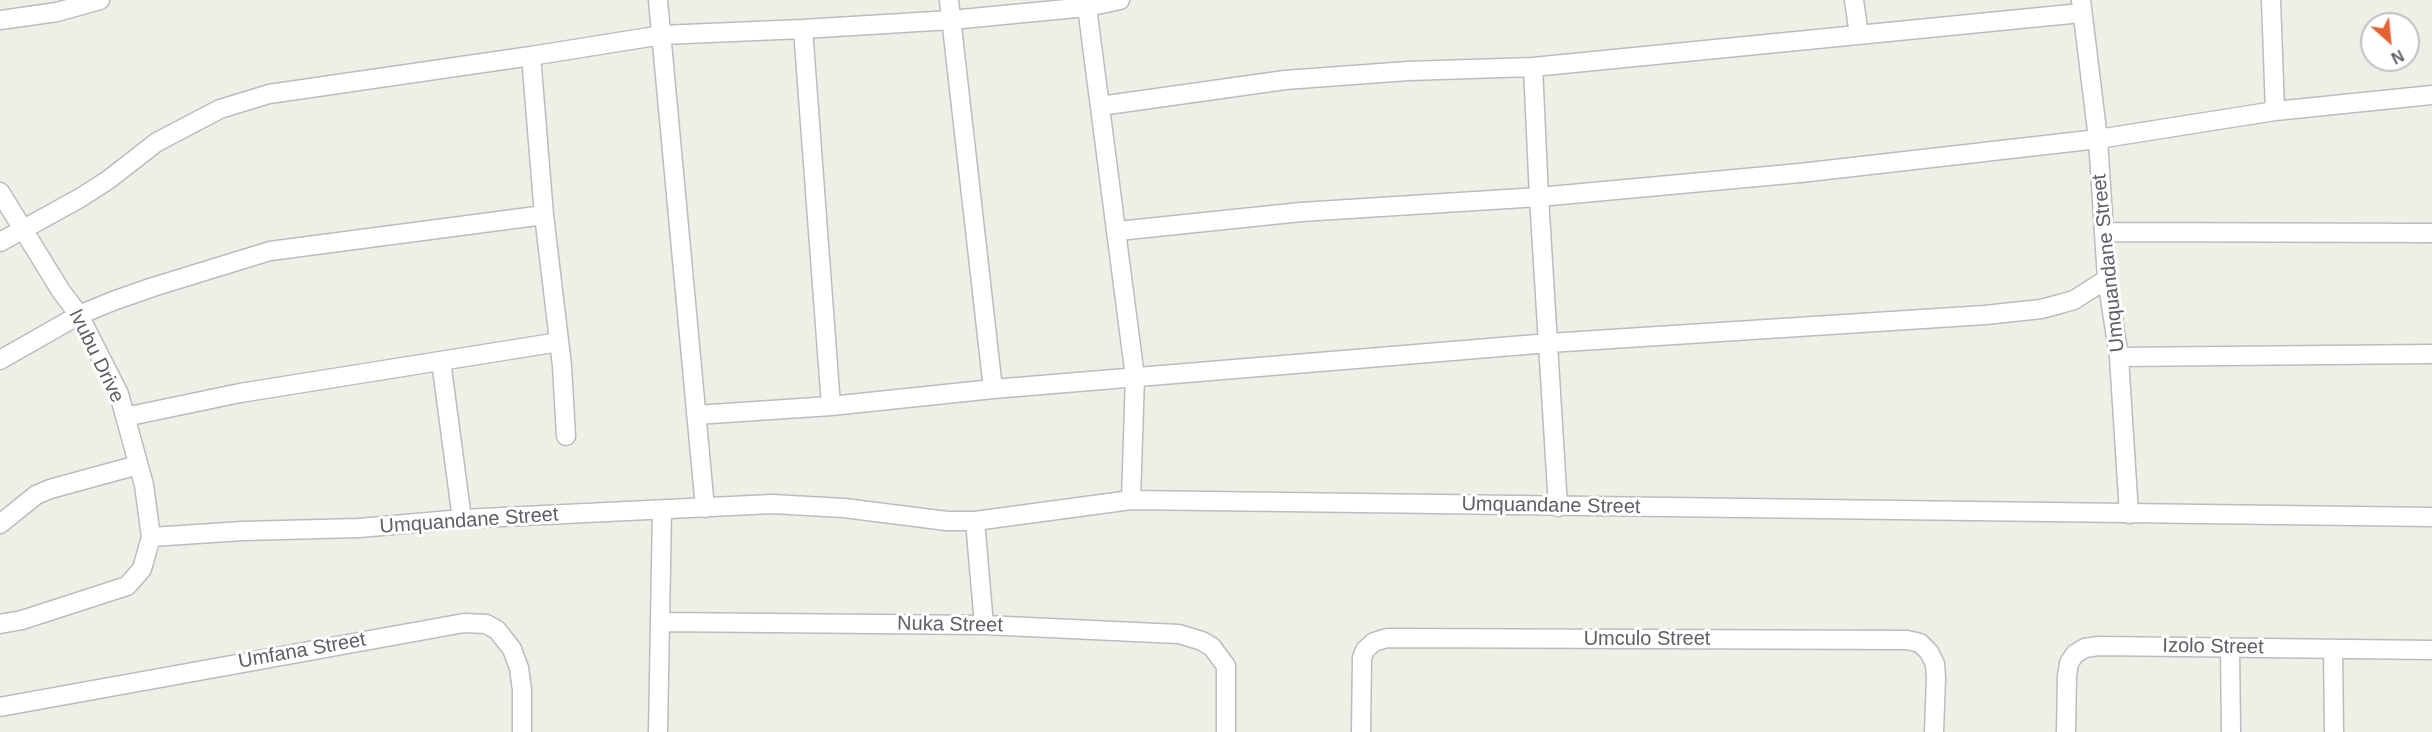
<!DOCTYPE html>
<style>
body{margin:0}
#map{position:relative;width:2432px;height:732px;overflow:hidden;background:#efefe6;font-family:Arial,sans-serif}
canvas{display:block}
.north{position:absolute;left:2360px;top:12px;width:60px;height:60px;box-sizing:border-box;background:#fff;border:2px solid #bebfc2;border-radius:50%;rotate:153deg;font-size:16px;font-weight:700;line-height:24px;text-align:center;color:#5d6066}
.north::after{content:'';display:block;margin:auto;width:21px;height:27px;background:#e56236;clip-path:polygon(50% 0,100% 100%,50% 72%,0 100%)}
</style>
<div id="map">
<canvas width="2432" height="732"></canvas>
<div class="north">N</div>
</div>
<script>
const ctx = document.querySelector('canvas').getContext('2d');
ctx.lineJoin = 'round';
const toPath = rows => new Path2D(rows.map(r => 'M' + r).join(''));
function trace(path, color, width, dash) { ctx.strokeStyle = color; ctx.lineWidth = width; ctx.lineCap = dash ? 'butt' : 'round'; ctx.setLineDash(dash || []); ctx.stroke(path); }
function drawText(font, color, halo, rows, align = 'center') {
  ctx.font = font + ' Arial,sans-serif'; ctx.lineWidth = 6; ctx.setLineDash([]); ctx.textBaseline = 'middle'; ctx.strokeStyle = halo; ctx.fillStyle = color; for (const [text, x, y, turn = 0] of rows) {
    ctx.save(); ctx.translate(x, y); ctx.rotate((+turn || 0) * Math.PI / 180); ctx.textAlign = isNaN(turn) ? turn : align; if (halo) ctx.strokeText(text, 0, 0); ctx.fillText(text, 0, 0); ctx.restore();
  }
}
const street = toPath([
 [658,0,705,508],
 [949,0,993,389,1549,343,1985,315,2041,309,2060,304,2074,300,2107,279],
 [1854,0,1859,35],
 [2081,0,2098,139,2107,279,2119,357,2129,514],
 [1087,7,1135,377,1131,500],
 [0,20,57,12,100,0],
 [803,29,951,20,1087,7,1120,0],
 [1100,106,1285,80,1408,71,1533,67],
 [2275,111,2432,95],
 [0,192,61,291,79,315,119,394,144,485,151,537,142,569,127,586,22,620,0,624],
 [1118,231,1301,212,1539,197,1800,173,2098,139,2275,111,2271,0],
 [2105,232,2432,233],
 [0,242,80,198,108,180,157,142,220,109,269,94,531,56],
 [2119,357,2432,354],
 [0,360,79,315,113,301,153,287,270,251,544,215],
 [441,361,462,519],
 [831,406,993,389],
 [125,417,240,393,559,342],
 [566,436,562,366,544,215,531,56,662,35,803,29,831,406,696,415],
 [1558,507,1539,197,1533,67,2081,13],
 [0,524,36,495,50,489,138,465],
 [151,537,243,531,359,528,462,519,772,504,844,508,947,521,975,521],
 [661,622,984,625,1179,634,1202,641,1212,647,1226,666,1226,732],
 [984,625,975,521,1131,500,2432,517],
 [2230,648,2231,732],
 [2333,649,2334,732],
 [0,707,464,623,486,624,497,630,512,649,519,668,522,690,522,732],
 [658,732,662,510],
 [1361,732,1362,658,1365,650,1374,642,1387,638,1907,640,1920,643,1929,652,1935,664,1936,678,1934,732],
 [2066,732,2067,676,2069,663,2075,654,2085,648,2098,646,2432,650]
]);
trace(street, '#babcc1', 21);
trace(street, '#fff', 18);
drawText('20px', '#5d6066', '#fff', [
 ["Umquandane Street",2109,263,-96],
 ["Ivubu Drive",96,356,64],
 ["Umquandane Street",1551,506,1],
 ["Umquandane Street",469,521,-4],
 ["Nuka Street",950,625,1],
 ["Umculo Street",1647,639],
 ["Izolo Street",2213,647,1],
 ["Umfana Street",302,651,-10]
]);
</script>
